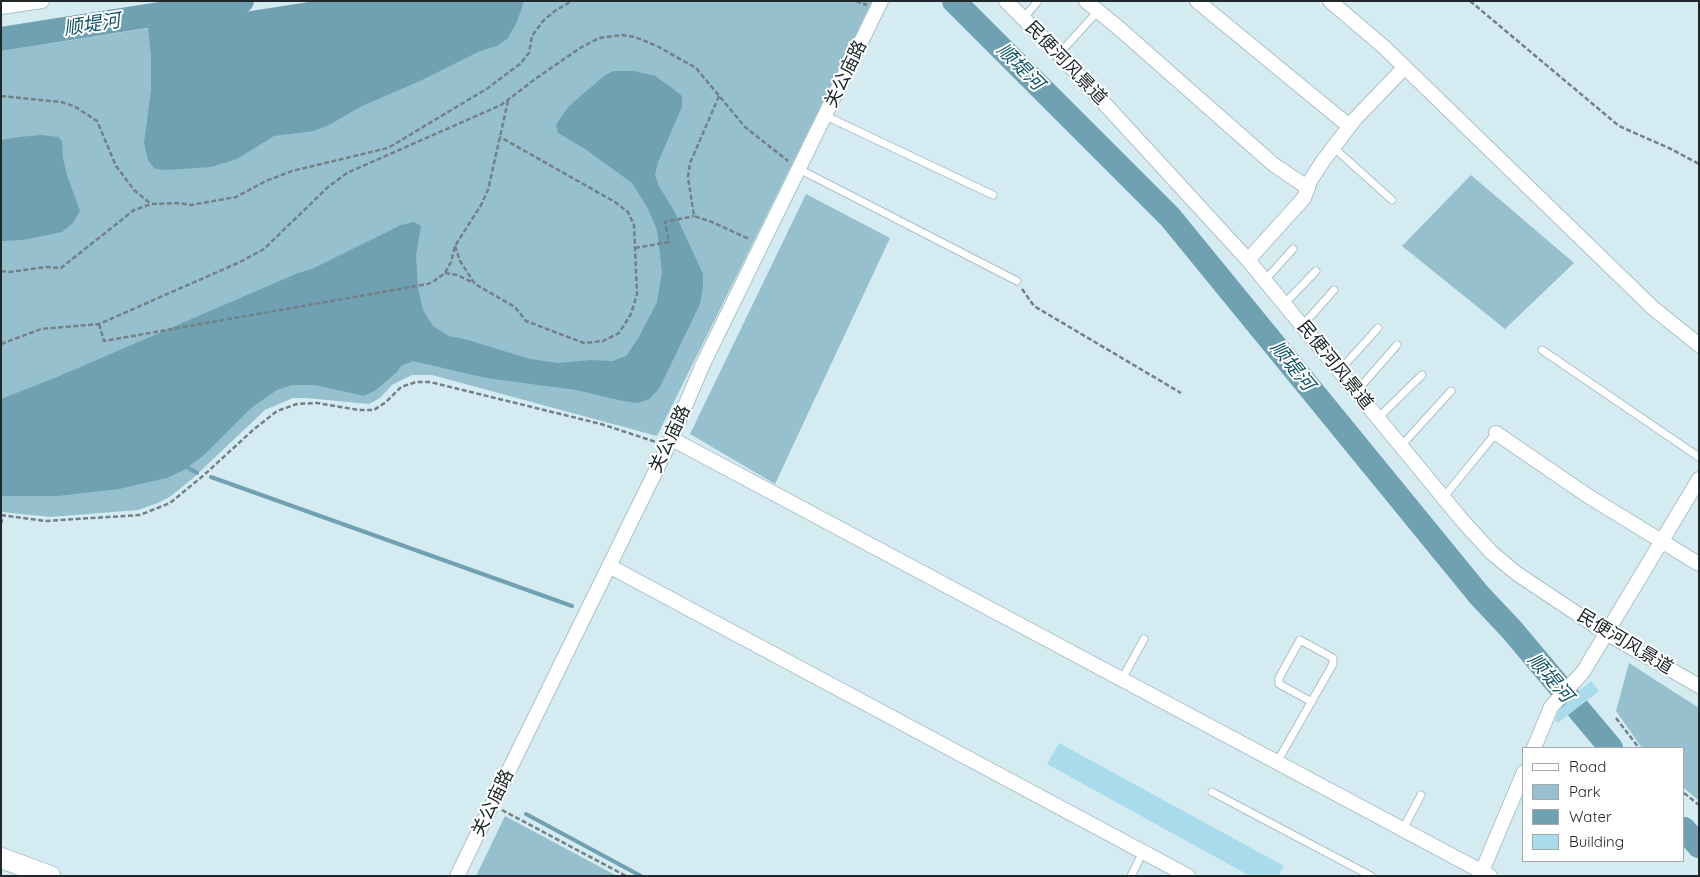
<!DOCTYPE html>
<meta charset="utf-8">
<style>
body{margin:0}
#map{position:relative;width:1700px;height:877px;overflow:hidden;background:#d5ebf2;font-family:Quicksand,sans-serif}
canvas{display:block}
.frame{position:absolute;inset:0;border:2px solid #20282b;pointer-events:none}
.legend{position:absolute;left:1522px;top:747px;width:162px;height:115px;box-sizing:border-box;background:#fff;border:1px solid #a6a9aa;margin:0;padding:6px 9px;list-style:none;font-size:15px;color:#20282b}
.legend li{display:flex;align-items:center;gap:10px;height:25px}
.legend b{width:25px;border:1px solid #a6a9aa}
</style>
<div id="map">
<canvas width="1700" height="877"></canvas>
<div class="frame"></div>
<ul class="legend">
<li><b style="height:6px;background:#fff"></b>Road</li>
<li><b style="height:14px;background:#97c0ce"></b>Park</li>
<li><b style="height:14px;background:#70a1b2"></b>Water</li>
<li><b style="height:14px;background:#a8dbec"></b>Building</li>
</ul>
</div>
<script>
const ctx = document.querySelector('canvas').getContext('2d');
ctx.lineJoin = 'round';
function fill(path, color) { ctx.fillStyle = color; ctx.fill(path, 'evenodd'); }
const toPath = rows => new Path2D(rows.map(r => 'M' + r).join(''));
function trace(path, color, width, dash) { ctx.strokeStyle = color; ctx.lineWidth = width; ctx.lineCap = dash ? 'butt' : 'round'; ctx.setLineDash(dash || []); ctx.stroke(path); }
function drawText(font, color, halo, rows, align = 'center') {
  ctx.font = font + ' Quicksand,"Noto Sans SC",sans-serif'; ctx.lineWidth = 4; ctx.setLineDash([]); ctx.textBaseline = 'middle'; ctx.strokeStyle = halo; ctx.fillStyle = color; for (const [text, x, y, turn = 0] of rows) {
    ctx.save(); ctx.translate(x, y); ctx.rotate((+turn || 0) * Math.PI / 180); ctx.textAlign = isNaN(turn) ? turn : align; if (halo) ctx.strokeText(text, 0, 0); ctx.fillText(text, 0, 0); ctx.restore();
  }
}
fill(toPath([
 [324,1,873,1,657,436,432,375,412,375,392,385,380,398,369,404,306,398,293,398,265,410,192,479,171,496,158,503,138,510,51,517,1,512,1,51],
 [1471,175,1574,263,1505,329,1402,246],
 [806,194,890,238,775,484,690,434],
 [1629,663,1699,708,1699,801,1684,788,1684,748,1642,748,1616,711],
 [505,816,617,876,476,876]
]), '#97c0ce');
fill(toPath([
 [315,1,524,1,517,22,508,38,497,46,480,51,420,81,362,106,331,124,314,131,274,136,237,159,211,167,167,170,155,169,148,160,144,143,151,90,151,56,148,27],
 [613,71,634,71,655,76,672,88,682,96,682,107,658,162,655,175,659,186,674,211,703,274,703,287,700,304,659,389,649,399,638,403,623,401,576,390,486,378,413,361,401,366,397,372,376,390,364,396,315,385,292,385,277,390,251,408,204,455,184,470,167,478,119,489,58,496,1,496,1,399,57,377,298,273,312,269,401,225,414,222,421,226,416,255,418,288,423,310,433,326,449,336,468,340,530,359,558,363,591,360,613,361,626,356,639,337,657,302,662,272,657,230,647,207,632,183,585,149,558,133,556,125,568,107,604,76],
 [41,135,58,137,62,141,63,158,67,175,80,211,73,223,62,232,23,240,3,241,1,240,1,140,19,137]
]), '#70a1b2');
trace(toPath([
 [187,467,197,473],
 [211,477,572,606],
 [526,814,641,876]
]), '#70a1b2', 4);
trace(toPath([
 [954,1,1170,217,1479,595,1512,630,1611,748],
 [1,39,242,1],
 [1684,829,1699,846]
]), '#70a1b2', 24);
fill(toPath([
 [1591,681,1599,691,1558,723,1555,720,1558,712,1573,696],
 [1059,743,1284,866,1278,876,1250,876,1047,764]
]), '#a8dbec');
const lane = toPath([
 [1023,19,1038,1],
 [1059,54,1098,11],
 [826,116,993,195],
 [1333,147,1392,200],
 [799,169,1017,281],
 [1265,280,1293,249],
 [1284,304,1316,271],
 [1302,326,1334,290],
 [1542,350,1699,457],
 [1339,371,1378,328],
 [1356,392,1397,345],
 [1378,418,1422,375],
 [1401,446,1451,391],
 [1443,498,1496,433],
 [1122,679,1144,639],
 [1277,762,1333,664,1333,658,1300,640,1279,678,1279,684,1312,702],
 [1212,792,1371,876],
 [1403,829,1421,795],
 [1131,876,1143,852]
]);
const street = toPath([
 [1006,1,1059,54,1248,260,1461,519,1491,552,1516,573,1606,633,1699,686],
 [1086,1,1121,30,1273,164,1308,188],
 [1197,1,1349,126],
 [1330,1,1385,48,1653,308,1699,345],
 [1,7,42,1],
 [1248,260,1304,198,1310,181,1323,161,1355,119,1405,67],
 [1496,433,1588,496,1699,564],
 [672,439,1490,876],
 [609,566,1188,876],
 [1534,748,1551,707,1583,672,1699,479],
 [457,876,668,446,703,364,881,1],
 [1480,876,1524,772]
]);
const secondary = toPath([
 [1,858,50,876]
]);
trace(lane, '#abc0c7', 9);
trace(street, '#abc0c7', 16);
trace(secondary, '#abc0c7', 22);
trace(toPath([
 [856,1,867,5],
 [1470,1,1619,126,1671,149,1699,164],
 [1,96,61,102,74,106,97,121,116,166,134,190,151,204],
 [719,96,690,163,688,177,694,216,712,222,749,239],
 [455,246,460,261,475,284,515,307,526,321,552,331,584,343,603,341,619,333,631,314,637,294,634,225,628,212,615,202,500,137],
 [635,248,669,242,665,222,694,216],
 [1,271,9,272,46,267,61,268,134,210,151,204,178,203,191,205,236,197,266,181,292,171,388,148,488,88,520,64,529,53,532,36,543,21,556,10,572,1],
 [445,273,457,275,474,283],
 [1022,289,1034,306,1181,393],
 [99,324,104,341,428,284,434,281,445,273,451,262,455,246,481,205,488,190,508,101],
 [1,344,41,329,99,324,240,262,264,249,328,187,347,173,501,105,538,77,580,48,599,38,622,35,635,37,657,46,696,68,745,127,788,161],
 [1,515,45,521,140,515,170,503,204,475,253,430,277,411,297,404,317,403,359,410,374,410,386,402,401,387,416,382,430,382,601,424,656,442],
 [1,524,3,515],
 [1616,718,1639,748],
 [1684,793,1699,805],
 [502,810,626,876]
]), '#738186', 2.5, [5, 2.5]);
trace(lane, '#fff', 7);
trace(street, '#fff', 14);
trace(secondary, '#fff', 20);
drawText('18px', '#20282b', '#fff', [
 ["民便河风景道",1066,63,46],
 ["关公庙路",846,74,-64],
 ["民便河风景道",1335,365,51],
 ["关公庙路",670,439,-65],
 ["民便河风景道",1625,642,31],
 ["关公庙路",493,803,-64]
]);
drawText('italic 19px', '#105567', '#fff', [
 ["顺堤河",92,25,-9],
 ["顺堤河",1020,67,45],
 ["顺堤河",1292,366,51],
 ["顺堤河",1550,678,49]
]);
</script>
